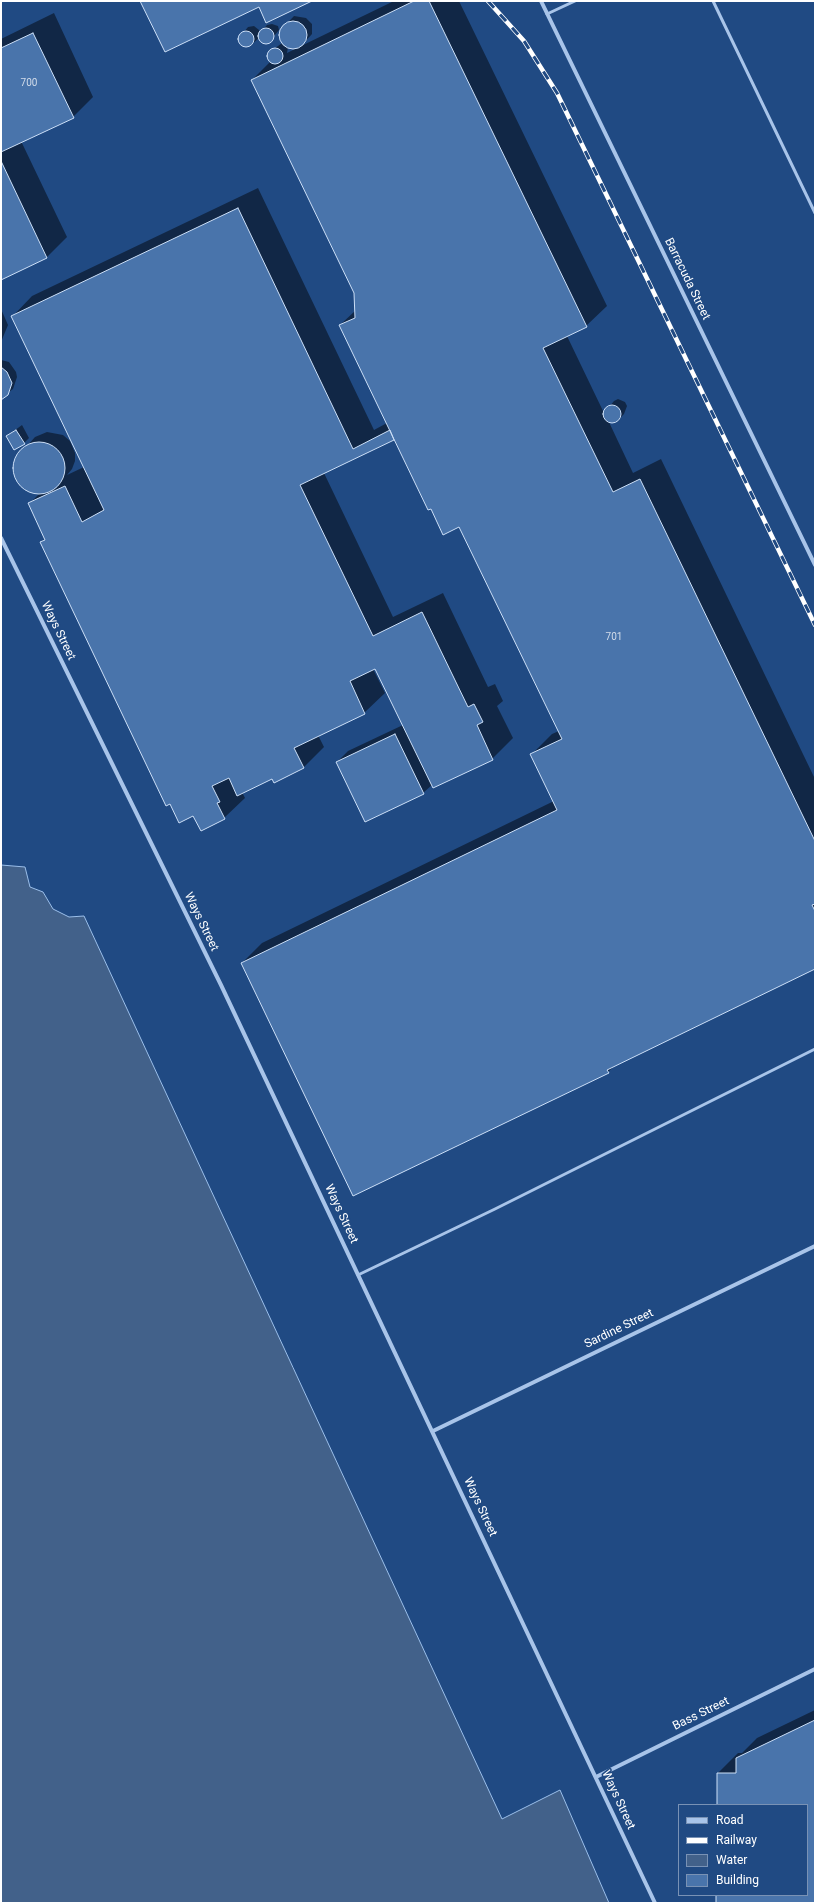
<!DOCTYPE html>
<style>
body{margin:0}
#map{position:relative;width:816px;height:1904px;overflow:hidden;background:#204a83;font-family:Roboto,sans-serif}
canvas{display:block}
.frame{position:absolute;inset:0;border:2px solid #fff;pointer-events:none}
.legend{position:absolute;left:678px;top:1804px;width:130px;height:92px;box-sizing:border-box;background:#204a83;border:1px solid #7992b5;margin:0;padding:5px 7px;list-style:none;font-size:12px;color:#fff}
.legend li{display:flex;align-items:center;gap:8px;height:20px}
.legend b{width:20px;border:1px solid #7992b5}
</style>
<div id="map">
<canvas width="816" height="1904"></canvas>
<div class="frame"></div>
<ul class="legend">
<li><b style="height:5px;background:#a8c4e9"></b>Road</li>
<li><b style="height:5px;background:#fff"></b>Railway</li>
<li><b style="height:11px;background:#42618a"></b>Water</li>
<li><b style="height:11px;background:#4974ab"></b>Building</li>
</ul>
</div>
<script>
const ctx = document.querySelector('canvas').getContext('2d');
ctx.lineJoin = 'round';
function fill(path, color) { ctx.fillStyle = color; ctx.fill(path, 'evenodd'); }
const toPath = rows => new Path2D(rows.map(r => 'M' + r).join(''));
function trace(path, color, width, dash) { ctx.strokeStyle = color; ctx.lineWidth = width; ctx.lineCap = dash ? 'butt' : 'round'; ctx.setLineDash(dash || []); ctx.stroke(path); }
function drawText(font, color, halo, rows, align = 'center') {
  ctx.font = font + ' Roboto,sans-serif'; ctx.lineWidth = 3; ctx.setLineDash([]); ctx.textBaseline = 'middle'; ctx.strokeStyle = halo; ctx.fillStyle = color; for (const [text, x, y, turn = 0] of rows) {
    ctx.save(); ctx.translate(x, y); ctx.rotate((+turn || 0) * Math.PI / 180); ctx.textAlign = isNaN(turn) ? turn : align; if (halo) ctx.strokeText(text, 0, 0); ctx.fillText(text, 0, 0); ctx.restore();
  }
}
const water = toPath([
 [1,865,25,867,30,887,43,892,53,909,69,917,84,916,502,1819,560,1790,609,1903,1,1903,1,865]
]);
fill(water, '#42618a');
trace(water, '#9bbfea', 1);
fill(toPath([
 [394,1,459,1,607,306,586,326,567,336,604,413,614,401,618,399,625,402,627,406,624,414,618,420,613,422,608,420,633,473,661,459,815,779,815,968,615,1065,608,1072,242,963,262,943,554,801,532,754,552,734,559,731,460,526,395,439,324,473,393,617,443,593,488,687,495,684,503,701,497,706,513,738,492,759,432,785,423,793,337,762,348,751,403,725,376,668,373,669,385,693,364,713,318,735,324,747,304,767,275,781,273,778,242,792,245,798,224,818,193,814,41,542,46,538,29,504,41,492,34,492,20,484,14,472,18,456,35,437,47,432,63,435,70,441,75,453,75,461,72,469,67,475,84,467,12,317,32,296,258,188,374,430,387,423,340,325,356,310,355,292,252,80,271,61,269,58,270,52,282,43,280,31,294,16,306,18,312,24,312,34,301,46],
 [288,47,290,48,297,48,287,53],
 [54,13,93,97,73,117,21,141,67,237,47,257,1,279,1,39],
 [272,24,278,26,279,30,269,42,262,43,260,37,250,46,243,46,240,44,239,38,248,27,254,26,259,30,259,34,267,25],
 [1,309,8,325,1,342],
 [1,360,9,362,16,372,17,377,13,389,1,398],
 [22,425,29,438,24,443,7,436],
 [815,1710,815,1903,717,1903,717,1895,807,1895,807,1805,718,1805,718,1773,738,1753,742,1753,757,1738]
]), '#0007');
const building = toPath([
 [140,1,312,1,266,23,259,7,165,52,140,1],
 [414,1,429,1,587,327,543,348,613,492,640,479,815,841,815,904,812,905,815,911,815,969,607,1070,609,1073,353,1196,241,963,557,810,530,754,562,739,459,527,443,535,431,509,428,510,339,325,355,318,354,293,251,80,414,1],
 '279 35a14 14 0 1 1 28 0a14 14 0 1 1-28 0Z',
 '258 36a8 8 0 1 1 16 0a8 8 0 1 1-16 0Z',
 '238 39a8 8 0 1 1 16 0a8 8 0 1 1-16 0Z',
 [33,33,74,118,1,152,1,48,33,33],
 '267 56a8 8 0 1 1 16 0a8 8 0 1 1-16 0Z',
 [1,161,47,258,1,280,1,161],
 [238,208,353,449,390,430,394,440,300,485,373,636,422,612,468,707,474,704,483,722,477,725,493,760,433,788,375,669,350,681,365,714,294,748,304,768,274,783,272,779,237,796,229,778,212,786,220,802,217,803,225,819,201,831,193,816,179,823,170,804,166,806,40,542,45,540,28,503,65,486,82,522,104,510,11,316,238,208],
 [1,367,7,372,12,383,8,395,1,400,1,367],
 '603 414a9 9 0 1 1 18 0a9 9 0 1 1-18 0Z',
 [16,430,25,444,14,450,6,436,16,430],
 '13 468a26 26 0 1 1 52 0a26 26 0 1 1-52 0Z',
 [395,734,424,794,365,822,336,762,395,734],
 [815,1720,815,1903,716,1903,716,1895,807,1895,807,1805,717,1805,717,1773,736,1773,736,1758,815,1720]
]);
fill(building, '#4974ab');
trace(building, '#ccdff7', 1);
trace(toPath([
 [713,1,815,213],
 [547,14,575,1],
 [358,1275,495,1209,815,1049]
]), '#a8c4e9', 3);
trace(toPath([
 [541,1,815,565],
 [1,538,221,985,655,1903],
 [433,1431,815,1246],
 [596,1777,815,1669]
]), '#a8c4e9', 4);
const rail = toPath([
 [488,1,524,41,557,93,815,625]
]);
trace(rail, '#fff', 4.5);
trace(rail, '#204a83', 3, [9]);
drawText('10px', '#d2dcea', null, [
 ["700",29,83],
 ["701",614,637]
]);
drawText('12px', '#fff', '#204a83', [
 ["Barracuda Street",687,279,64],
 ["Ways Street",58,631,64],
 ["Ways Street",201,922,64],
 ["Ways Street",341,1214,65],
 ["Sardine Street",619,1329,-26],
 ["Ways Street",480,1507,65],
 ["Bass Street",701,1714,-26],
 ["Ways Street",618,1800,65]
]);
</script>
